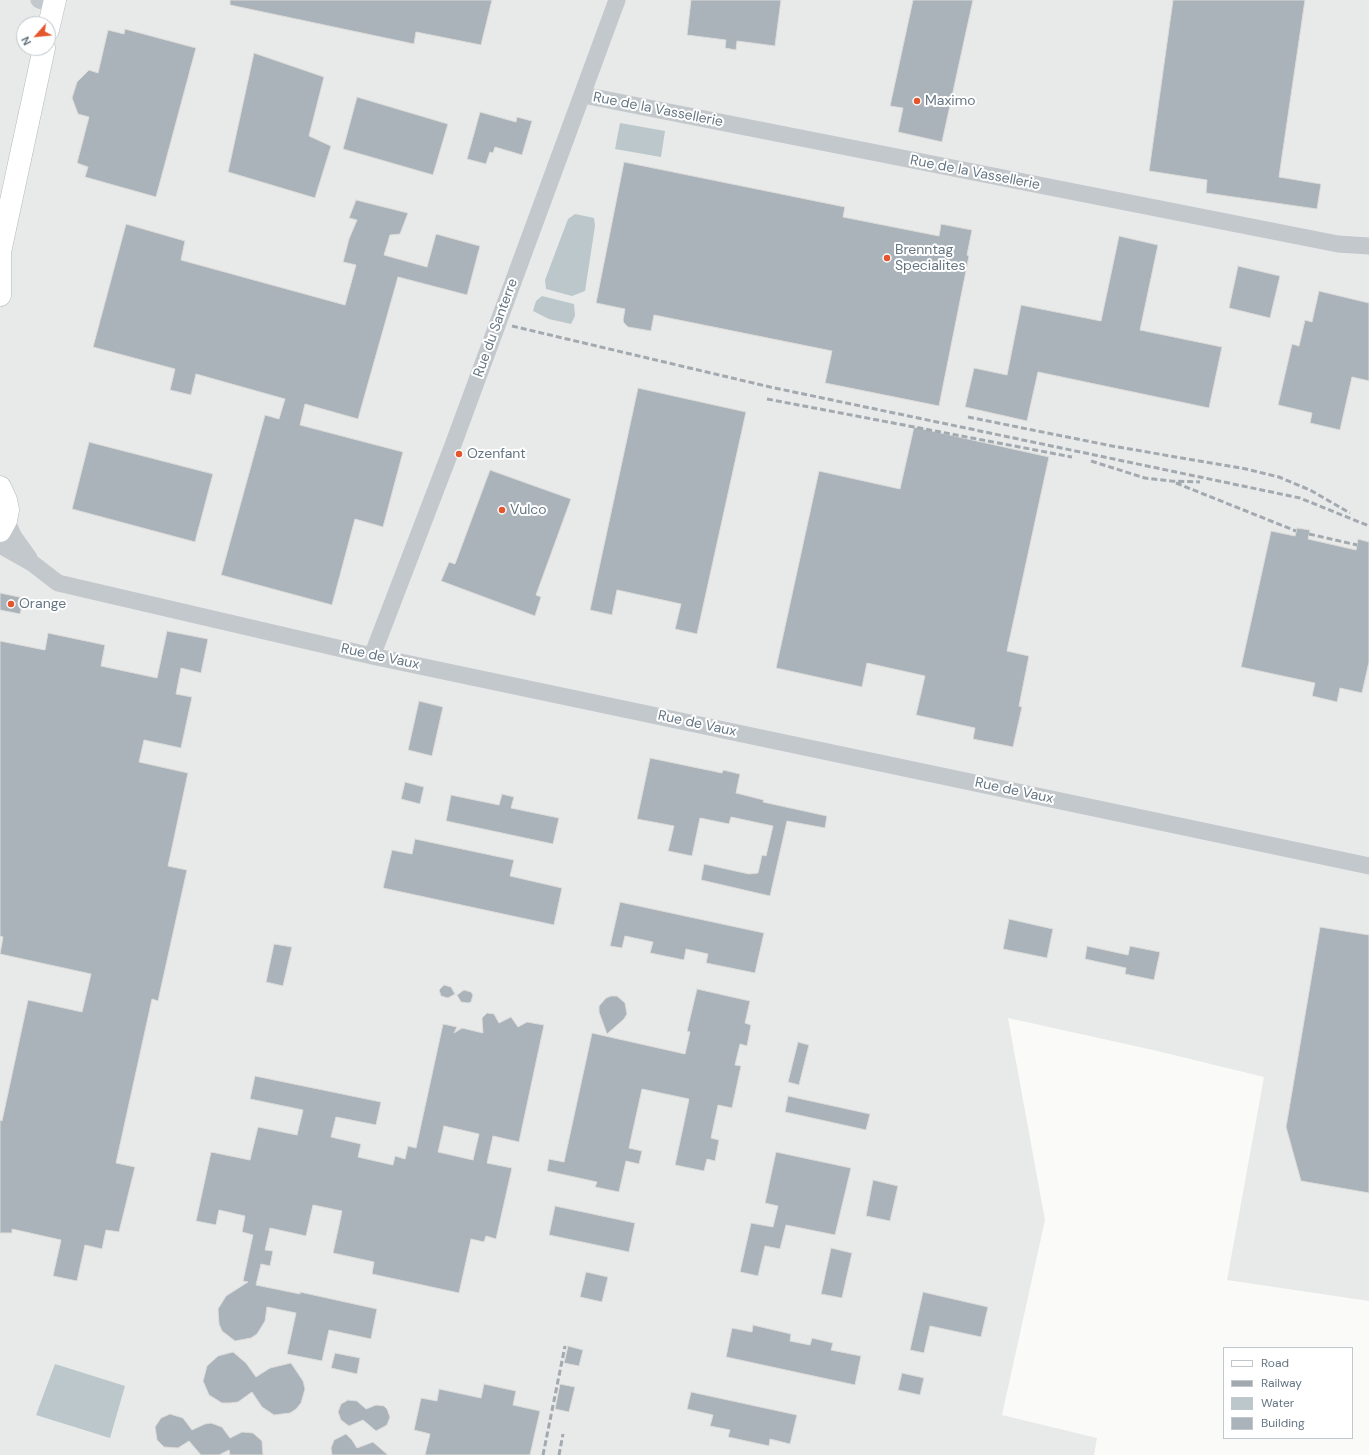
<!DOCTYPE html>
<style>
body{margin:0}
#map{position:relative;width:1369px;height:1455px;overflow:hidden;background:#fafaf8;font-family:"DM Sans",sans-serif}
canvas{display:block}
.legend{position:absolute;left:1223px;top:1347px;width:130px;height:92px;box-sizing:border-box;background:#fff;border:1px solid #c1c8cd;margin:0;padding:5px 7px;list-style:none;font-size:12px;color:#657683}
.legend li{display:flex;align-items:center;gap:8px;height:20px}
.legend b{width:20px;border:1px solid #c1c8cd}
.north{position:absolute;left:16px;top:16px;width:40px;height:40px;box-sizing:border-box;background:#fff;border:1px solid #c1c8cd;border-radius:50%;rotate:243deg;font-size:11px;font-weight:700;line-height:16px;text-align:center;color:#657683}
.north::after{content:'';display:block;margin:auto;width:14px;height:18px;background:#e4572e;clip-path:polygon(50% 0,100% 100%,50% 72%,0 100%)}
</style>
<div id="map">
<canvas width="1369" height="1455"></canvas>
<ul class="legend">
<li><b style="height:5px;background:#fff"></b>Road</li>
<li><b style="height:5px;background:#a2aab0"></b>Railway</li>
<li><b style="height:11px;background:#bbc7cb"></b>Water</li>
<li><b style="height:11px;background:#aab3b9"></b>Building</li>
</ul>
<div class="north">N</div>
</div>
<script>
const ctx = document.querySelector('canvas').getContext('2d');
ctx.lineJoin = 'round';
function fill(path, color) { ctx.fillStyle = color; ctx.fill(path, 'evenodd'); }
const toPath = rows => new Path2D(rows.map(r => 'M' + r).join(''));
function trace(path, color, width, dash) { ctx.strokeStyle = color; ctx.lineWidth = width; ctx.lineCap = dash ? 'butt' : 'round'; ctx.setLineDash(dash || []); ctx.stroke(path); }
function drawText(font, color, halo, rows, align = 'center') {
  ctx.font = font + ' "DM Sans",sans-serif'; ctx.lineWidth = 4; ctx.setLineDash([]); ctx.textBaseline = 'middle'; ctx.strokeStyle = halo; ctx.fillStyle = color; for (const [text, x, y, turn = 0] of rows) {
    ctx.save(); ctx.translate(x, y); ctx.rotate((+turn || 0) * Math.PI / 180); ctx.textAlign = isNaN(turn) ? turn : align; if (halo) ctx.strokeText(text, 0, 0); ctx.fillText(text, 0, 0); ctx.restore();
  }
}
fill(toPath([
 [0,0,1369,0,1369,1301,1227,1280,1264,1077,1153,1050,1008,1018,1045,1220,1002,1415,1097,1438,1094,1455,0,1455],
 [24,24,48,24,48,48,24,48]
]), '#e8e9e9');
fill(toPath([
 [620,123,665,131,661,157,615,149],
 [575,214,594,218,595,226,585,291,572,296,546,289,545,280,568,219],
 [542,296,574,304,575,316,571,324,549,319,533,311,536,301],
 [55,1364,125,1386,110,1438,36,1415]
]), '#bbc7cb');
const building = toPath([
 [230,0,492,0,481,45,416,32,414,44,230,5,230,0],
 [691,0,781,0,775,46,737,41,736,50,725,48,726,40,687,35,691,0],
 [913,0,973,0,942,142,898,132,903,108,890,106,913,0],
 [1173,0,1305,0,1279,177,1321,184,1317,209,1206,193,1207,180,1149,171,1173,0],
 [125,29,196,48,156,197,85,177,88,167,77,163,89,117,78,114,72,98,77,82,89,70,98,73,108,30,124,34,125,29],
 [254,53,324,77,309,136,331,146,315,198,228,172,254,53],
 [357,97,448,124,433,175,343,149,357,97],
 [480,112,516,122,517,117,532,121,522,155,495,147,493,153,490,152,486,164,467,159,480,112],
 [624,162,845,207,843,217,939,236,941,224,972,230,967,255,969,256,939,406,825,383,832,351,654,315,651,331,628,327,624,323,623,320,625,309,596,303,624,162],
 [356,200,408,213,400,234,390,235,384,255,427,267,436,234,480,246,467,295,398,277,358,419,305,404,300,425,403,452,383,527,355,519,332,605,221,575,265,415,279,419,285,399,196,374,191,395,170,390,175,369,93,347,126,224,185,241,181,260,345,305,356,265,343,262,349,239,357,220,349,218,356,200],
 [1119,236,1158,245,1140,330,1222,347,1209,408,1038,372,1027,421,965,407,974,368,1007,375,1021,305,1101,321,1119,236],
 [1238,266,1280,276,1270,318,1229,308,1238,266],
 [1319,291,1369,303,1369,381,1352,377,1340,430,1310,423,1312,413,1278,405,1292,344,1299,346,1305,320,1312,322,1319,291],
 [638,388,746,412,697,634,675,629,681,604,617,590,612,615,590,610,638,388],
 [914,427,1049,457,1007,651,1029,656,1019,706,1022,707,1013,747,973,739,975,728,916,715,925,676,867,663,862,687,776,668,819,471,900,489,914,427],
 [89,442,213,474,195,542,72,509,89,442],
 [490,470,571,499,536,595,541,597,535,616,441,581,449,562,455,564,490,470],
 [1297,528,1310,530,1308,539,1356,550,1358,539,1369,542,1369,662,1362,693,1340,688,1337,702,1312,696,1315,683,1241,667,1271,531,1295,536,1297,528],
 [0,593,24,598,20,614,0,610,0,593],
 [167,631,208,639,201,673,181,668,176,694,192,697,181,748,144,740,139,762,188,773,168,866,187,870,158,1001,152,999,116,1163,135,1167,119,1232,106,1230,102,1249,85,1245,77,1281,53,1276,61,1240,12,1229,12,1233,0,1233,0,1120,2,1121,28,1000,82,1012,91,974,0,954,3,937,0,936,0,641,45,650,48,633,105,645,101,666,157,678,167,631],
 [419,701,443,707,432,756,408,750,419,701],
 [650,758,722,773,723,770,740,774,736,793,764,800,763,802,827,816,825,828,787,821,770,896,701,880,704,864,749,874,758,873,762,855,766,856,773,826,731,817,729,824,700,818,692,856,668,851,674,826,637,819,650,758],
 [405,782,424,787,420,804,401,799,405,782],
 [502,794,514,797,511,808,559,818,553,844,446,821,451,795,499,805,502,794],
 [415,839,514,860,510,876,562,888,554,925,383,888,392,850,412,854,415,839],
 [620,902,764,933,755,973,706,963,708,954,686,949,684,960,650,953,653,942,625,936,622,948,610,946,620,902],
 [1009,919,1053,929,1047,958,1003,949,1009,919],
 [1320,927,1369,935,1369,1193,1301,1181,1286,1127,1320,927],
 [274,944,292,947,283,986,266,982,274,944],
 [1087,946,1128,955,1130,946,1160,952,1154,980,1125,974,1126,968,1085,959,1087,946],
 [444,985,451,987,455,994,448,998,441,996,439,990,444,985],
 [697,989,750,1001,745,1023,751,1025,747,1046,740,1044,735,1065,741,1066,732,1108,718,1105,711,1138,719,1140,715,1161,707,1159,704,1171,675,1165,689,1099,642,1089,629,1148,642,1151,639,1164,626,1161,619,1192,595,1187,597,1182,547,1171,549,1159,564,1162,592,1033,685,1054,690,1032,687,1031,697,989],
 [464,990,471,992,473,995,471,1002,468,1003,461,1002,457,995,464,990],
 [611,996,617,996,625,1003,627,1014,624,1019,607,1034,599,1012,599,1006,606,998,611,996],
 [487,1013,494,1014,499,1023,511,1017,518,1027,527,1022,544,1025,519,1142,493,1136,487,1163,512,1168,496,1239,486,1236,484,1242,471,1239,459,1293,372,1274,374,1262,333,1253,342,1211,313,1205,306,1236,270,1228,265,1250,273,1251,270,1266,261,1264,256,1285,300,1294,300,1292,377,1309,371,1339,329,1330,322,1361,287,1354,296,1313,267,1307,265,1321,257,1334,251,1338,235,1341,222,1331,219,1324,218,1309,226,1296,248,1282,243,1281,253,1235,242,1232,245,1216,219,1210,216,1225,196,1221,211,1152,250,1160,258,1127,297,1135,303,1110,250,1099,255,1076,381,1102,376,1125,336,1117,331,1137,361,1144,358,1157,393,1165,395,1156,405,1159,408,1146,416,1148,443,1024,457,1027,454,1033,462,1028,483,1033,482,1018,487,1013],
 [444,1126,479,1134,473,1160,438,1152,444,1126],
 [798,1042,809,1045,799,1085,788,1082,798,1042],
 [788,1096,870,1114,866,1130,785,1112,788,1096],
 [776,1152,851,1168,835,1235,786,1225,780,1249,765,1246,758,1276,740,1272,751,1223,773,1227,778,1206,765,1203,776,1152],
 [873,1180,898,1186,890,1221,866,1216,873,1180],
 [555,1206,635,1223,629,1252,549,1235,555,1206],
 [831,1248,852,1253,842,1298,821,1294,831,1248],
 [586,1272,608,1277,602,1302,580,1297,586,1272],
 [923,1292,988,1307,981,1337,930,1326,924,1353,910,1350,923,1292],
 [753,1325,791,1334,790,1341,810,1345,812,1338,833,1343,831,1350,861,1356,855,1385,726,1357,732,1328,752,1332,753,1325],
 [568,1346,583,1350,579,1366,564,1363,568,1346],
 [233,1352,246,1363,256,1377,270,1368,291,1363,303,1381,305,1389,301,1403,296,1409,290,1413,274,1415,262,1407,252,1392,238,1402,230,1403,222,1403,209,1395,203,1381,207,1366,218,1356,233,1352],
 [335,1353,360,1358,357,1374,331,1368,335,1353],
 [902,1373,924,1378,920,1395,898,1390,902,1373],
 [484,1384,516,1391,513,1405,540,1411,530,1455,425,1455,430,1434,414,1430,421,1398,437,1401,439,1389,481,1398,484,1384],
 [560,1384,575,1387,569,1412,555,1409,560,1384],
 [691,1392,797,1415,790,1444,770,1439,769,1446,728,1437,730,1430,710,1426,713,1415,687,1409,691,1392],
 [348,1400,357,1401,366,1409,376,1405,384,1406,387,1409,390,1417,387,1425,376,1431,363,1420,349,1426,341,1420,338,1412,341,1404,348,1400],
 [170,1414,183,1418,192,1430,205,1424,211,1423,222,1427,230,1438,242,1432,253,1433,262,1441,263,1455,230,1455,229,1450,219,1455,201,1455,189,1441,178,1448,164,1447,157,1440,155,1427,161,1418,170,1414],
 [346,1434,352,1440,357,1448,373,1442,388,1455,332,1455,331,1448,334,1440,346,1434]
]);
fill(building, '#aab3b9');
trace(building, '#dcdcda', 1);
const secondary = toPath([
 [48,30,55,0],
 [0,252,44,48],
 [0,295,0,252],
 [0,487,6,500,8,510,6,520,0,531]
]);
trace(secondary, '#b3babf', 23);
trace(toPath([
 [39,0,54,5],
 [583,95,1338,244,1369,246],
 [6,520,14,537,29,558],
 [0,545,32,563,58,583,372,656,1369,866],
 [372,656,453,445,617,0]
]), '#c3c8cc', 17);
trace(secondary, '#fff', 22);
trace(toPath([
 [512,326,770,387,1300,498,1369,526],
 [767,399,1072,457],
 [968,417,1112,446,1246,469,1279,477,1310,490,1350,513],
 [1091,461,1145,478,1171,481,1200,482],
 [1176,483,1296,531],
 [1309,534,1357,545],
 [543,1455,565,1346],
 [559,1455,563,1434]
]), '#a2aab0', 3, [6, 3]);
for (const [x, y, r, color] of [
 [917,101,4,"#e4572e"],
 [887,258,4,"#e4572e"],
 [459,454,4,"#e4572e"],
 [502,510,4,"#e4572e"],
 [11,604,4,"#e4572e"]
]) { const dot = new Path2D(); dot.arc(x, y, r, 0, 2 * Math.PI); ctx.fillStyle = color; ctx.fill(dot); trace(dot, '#fff', 1.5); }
drawText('14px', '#657683', '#fff', [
 ["Maximo",925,101],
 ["Brenntag",895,250],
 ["Specialites",895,266],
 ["Ozenfant",467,454],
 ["Vulco",510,510],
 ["Orange",19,604]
], 'left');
drawText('14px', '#657683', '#fff', [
 ["Rue de la Vassellerie",658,110,11],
 ["Rue de la Vassellerie",975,173,11],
 ["Rue du Santerre",496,328,-70],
 ["Rue de Vaux",380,657,12],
 ["Rue de Vaux",697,724,12],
 ["Rue de Vaux",1014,791,12]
]);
</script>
